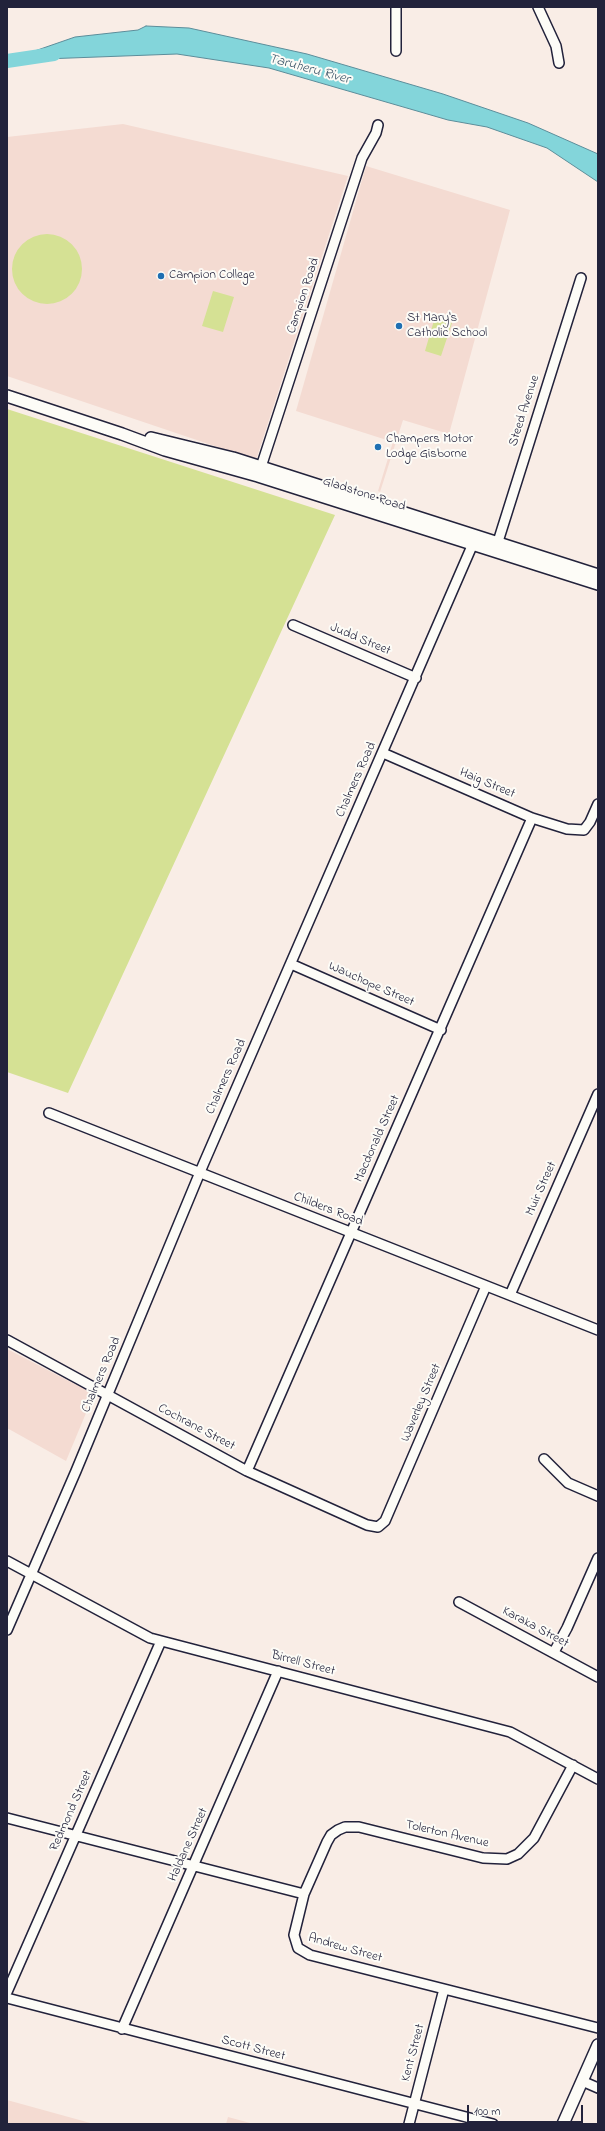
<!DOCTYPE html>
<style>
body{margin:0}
#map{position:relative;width:605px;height:2131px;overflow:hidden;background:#f9ede6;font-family:"Indie Flower",sans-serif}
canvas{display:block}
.frame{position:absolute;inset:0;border:8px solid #22223b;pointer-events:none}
.scale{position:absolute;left:467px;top:2105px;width:116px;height:18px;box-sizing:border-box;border:2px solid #22223b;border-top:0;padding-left:5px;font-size:12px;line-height:14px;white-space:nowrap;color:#22223b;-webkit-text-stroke:3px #fdfcf7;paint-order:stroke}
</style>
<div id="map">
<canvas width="605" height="2131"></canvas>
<div class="frame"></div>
<div class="scale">100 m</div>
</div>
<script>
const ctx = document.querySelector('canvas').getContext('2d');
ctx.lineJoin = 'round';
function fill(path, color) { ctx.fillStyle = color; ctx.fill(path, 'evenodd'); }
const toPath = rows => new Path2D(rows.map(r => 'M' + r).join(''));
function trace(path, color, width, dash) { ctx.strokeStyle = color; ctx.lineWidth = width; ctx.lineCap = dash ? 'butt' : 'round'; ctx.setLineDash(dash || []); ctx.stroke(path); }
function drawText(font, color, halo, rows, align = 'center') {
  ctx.font = font + ' "Indie Flower",sans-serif'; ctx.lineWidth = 4; ctx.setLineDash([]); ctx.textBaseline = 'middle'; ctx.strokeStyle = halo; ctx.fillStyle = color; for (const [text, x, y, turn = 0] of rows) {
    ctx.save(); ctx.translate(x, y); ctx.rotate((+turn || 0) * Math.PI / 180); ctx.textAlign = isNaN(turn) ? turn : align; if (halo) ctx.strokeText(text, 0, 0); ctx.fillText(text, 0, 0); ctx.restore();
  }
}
fill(toPath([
 [123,124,348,176,256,460,7,376,7,137],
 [366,166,510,210,449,434,403,420,380,492,378,491,393,442,296,411],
 [7,1349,94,1394,66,1461,7,1428],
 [7,2100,94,2124,7,2124],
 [228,2117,254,2124,226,2124]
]), '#f4dbd2');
fill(toPath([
 '12 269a35 35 0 1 1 70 0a35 35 0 1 1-70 0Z',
 [213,291,234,297,223,332,202,326],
 [435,317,452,323,441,356,425,351],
 [7,409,335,515,68,1093,7,1072]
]), '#d5e194');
const water = toPath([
 [146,26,189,28,307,54,443,94,528,123,598,154,598,182,547,148,487,127,448,120,269,68,177,54,44,59,26,54,75,37,138,30,146,26]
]);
fill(water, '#83d5da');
trace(water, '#5c8d9a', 1);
trace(toPath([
 [7,61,54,54]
]), '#83d5da', 14);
const minor = toPath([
 [396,7,396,51],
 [538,7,556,46,559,63],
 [259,473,362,158,376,133,378,125],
 [496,548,581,278],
 [293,625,416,678],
 [383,753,532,818,567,829,584,830,590,822,598,804],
 [291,964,441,1030],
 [49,1113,598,1330],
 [510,1295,598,1094],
 [7,1340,247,1471,367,1525,378,1527,385,1521,486,1286],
 [544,1459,568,1483,598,1496],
 [247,1471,532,818],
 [7,1561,150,1638,510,1732,598,1779],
 [459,1602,598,1677],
 [7,1630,76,1471,203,1165,475,539],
 [554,1652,567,1628,598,1558],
 [573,1765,534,1838,518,1854,507,1859,483,1858,359,1827,345,1827,338,1830,331,1835,327,1842,304,1894,294,1935,298,1948,310,1955,598,2028],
 [7,1818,304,1894],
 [7,1992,161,1641],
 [7,1998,493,2124],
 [122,2029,278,1671],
 [582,2081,598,2088],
 [409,2124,444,1989]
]);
const major = toPath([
 [7,396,122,434,165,450,258,476,598,584],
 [151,438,233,458,598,575],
 [563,2124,598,2045]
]);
trace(minor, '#22223b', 12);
trace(major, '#22223b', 14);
trace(minor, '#fdfcf7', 9);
trace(major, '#fdfcf7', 11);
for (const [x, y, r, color] of [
 [161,276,4,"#1f6fb2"],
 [399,326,4,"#1f6fb2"],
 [378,447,4,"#1f6fb2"]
]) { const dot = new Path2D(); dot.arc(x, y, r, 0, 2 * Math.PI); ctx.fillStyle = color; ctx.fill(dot); trace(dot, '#fdfcf7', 1.5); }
drawText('13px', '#22223b', '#fdfcf7', [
 ["Campion College",169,276],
 ["St Mary's",407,319],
 ["Catholic School",407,334],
 ["Champers Motor",386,440],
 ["Lodge Gisborne",386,455]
], 'left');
drawText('13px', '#22223b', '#fdfcf7', [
 ["Campion Road",304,296,-72],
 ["Steed Avenue",525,411,-72],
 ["Gladstone Road",364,495,18],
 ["Judd Street",360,640,23],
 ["Chalmers Road",357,780,-66],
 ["Haig Street",487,784,23],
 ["Wauchope Street",371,985,24],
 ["Chalmers Road",227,1077,-66],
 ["Macdonald Street",378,1139,-66],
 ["Muir Street",542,1189,-66],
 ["Childers Road",328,1210,21],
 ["Chalmers Road",102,1375,-67],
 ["Waverley Street",422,1403,-67],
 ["Cochrane Street",196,1428,28],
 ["Karaka Street",535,1628,28],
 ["Birrell Street",303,1664,15],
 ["Redmond Street",72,1811,-66],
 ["Tolerton Avenue",447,1835,13],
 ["Haldane Street",189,1845,-66],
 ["Andrew Street",345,1949,16],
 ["Scott Street",253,2049,15],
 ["Kent Street",414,2053,-75]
]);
drawText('italic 14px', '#3f586b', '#fdfcf7', [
 ["Taruheru River",309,70,15]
]);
</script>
